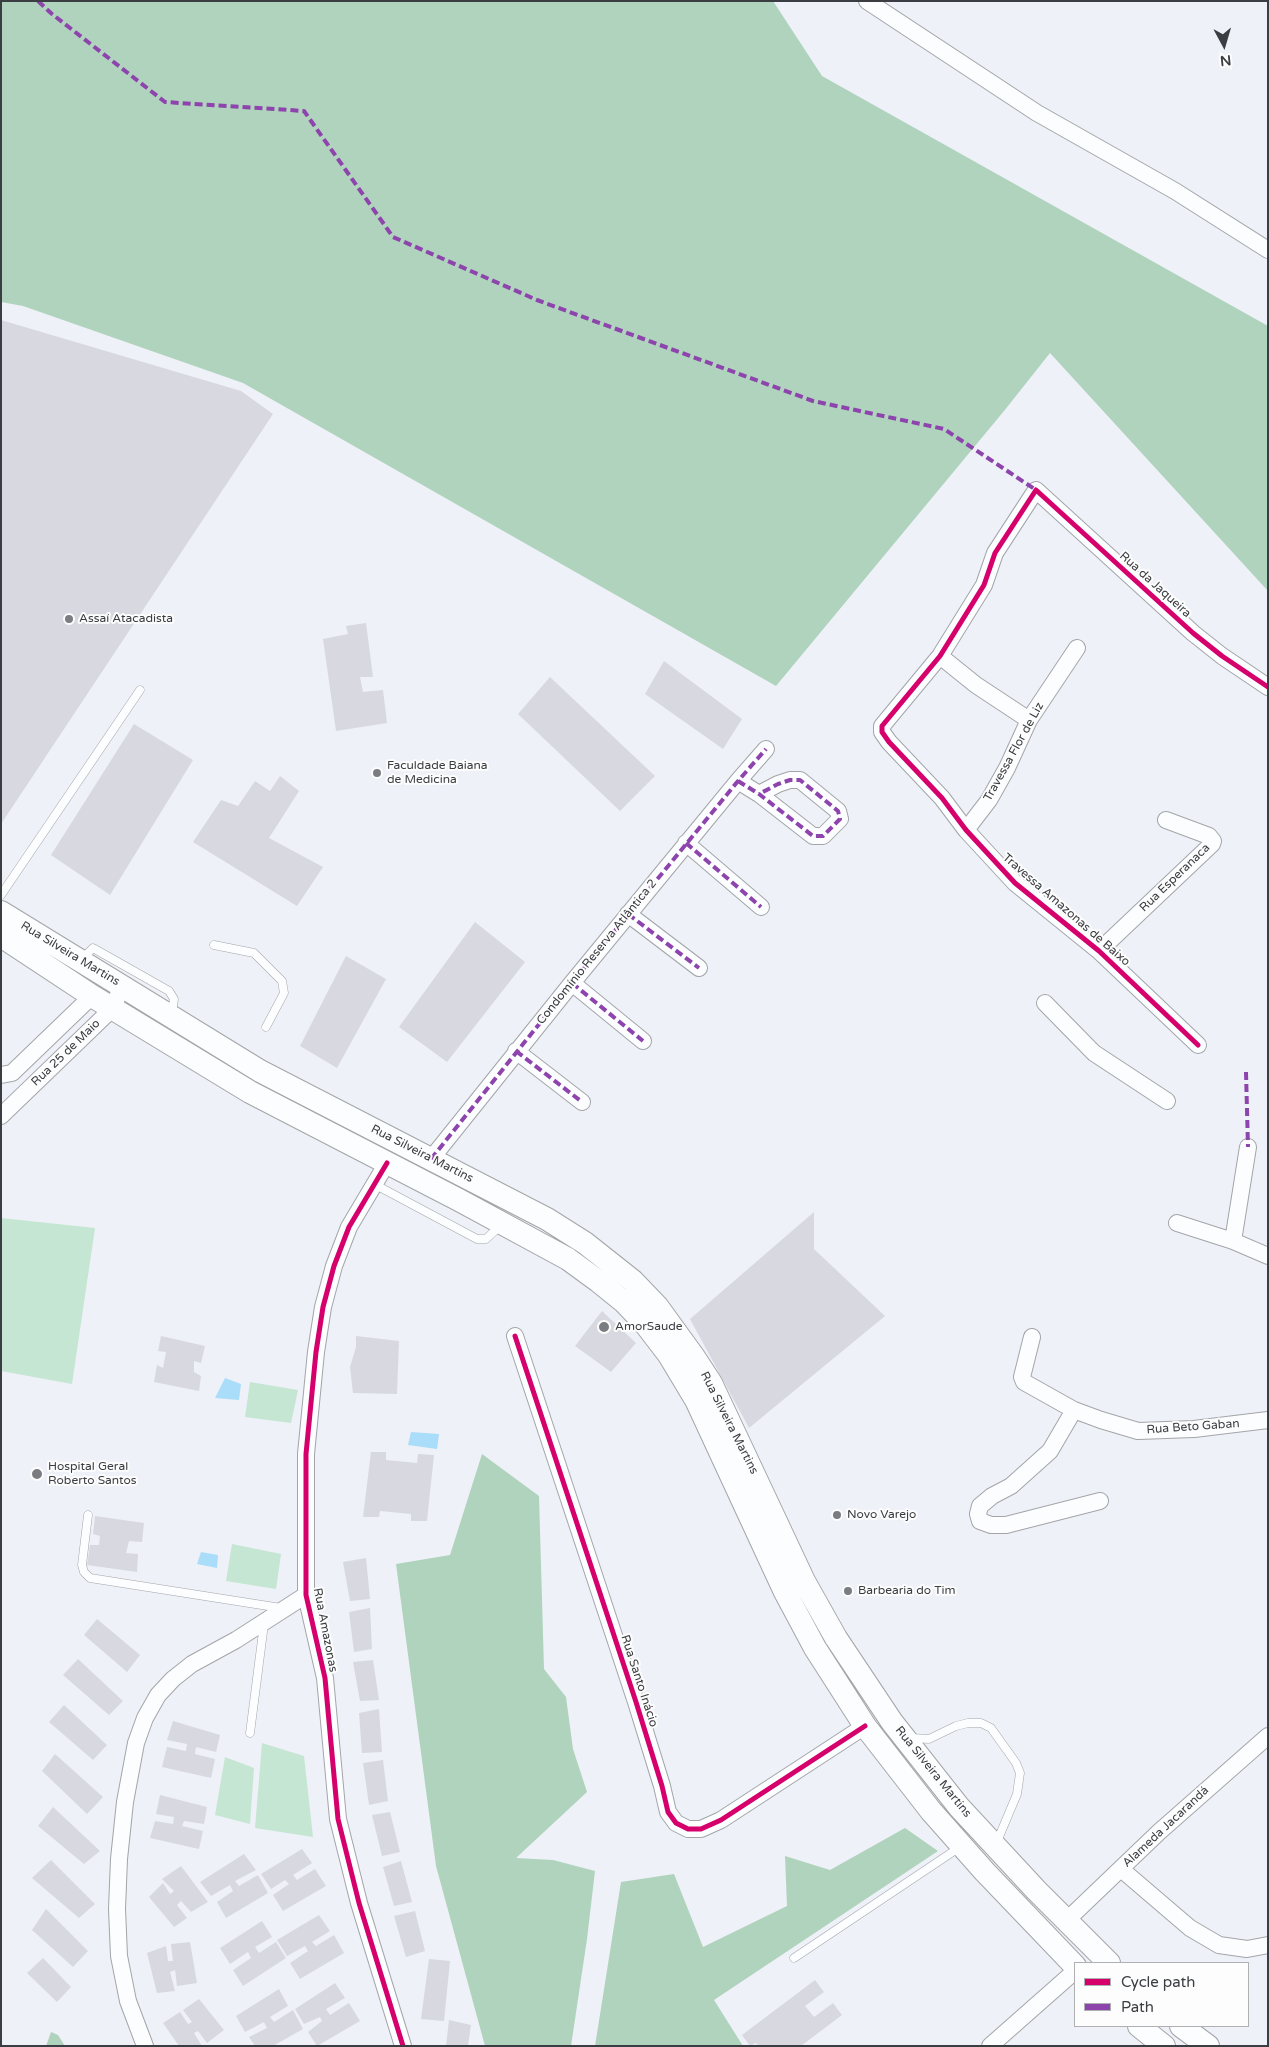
<!DOCTYPE html>
<meta charset="utf-8">
<style>
body{margin:0}
#map{position:relative;width:1269px;height:2047px;overflow:hidden;background:#eef1f7;font-family:"Varela Round",sans-serif}
canvas{display:block}
.frame{position:absolute;inset:0;border:2px solid #3a3d41;pointer-events:none}
.legend{position:absolute;left:1074px;top:1962px;width:175px;height:65px;box-sizing:border-box;background:#fdfdfd;border:1px solid #afb0b2;margin:0;padding:6px 9px;list-style:none;font-size:15px;color:#3a3d41}
.legend li{display:flex;align-items:center;gap:10px;height:25px}
.legend b{width:25px;border:1px solid #afb0b2}
.north{position:absolute;left:1199px;top:20px;width:50px;height:50px;-webkit-text-stroke:4px #fdfdfd;paint-order:stroke;rotate:174deg;font-size:14px;font-weight:700;line-height:20px;text-align:center;color:#3a3d41}
.north::after{content:'';display:block;margin:auto;width:18px;height:22px;background:#3a3d41;clip-path:polygon(50% 0,100% 100%,50% 72%,0 100%)}
</style>
<div id="map">
<canvas width="1269" height="2047"></canvas>
<div class="frame"></div>
<ul class="legend">
<li><b style="height:6px;background:#d6006c"></b>Cycle path</li>
<li><b style="height:6px;background:#8e44ad"></b>Path</li>
</ul>
<div class="north">N</div>
</div>
<script>
const ctx = document.querySelector('canvas').getContext('2d');
ctx.lineJoin = 'round';
function fill(path, color) { ctx.fillStyle = color; ctx.fill(path, 'evenodd'); }
const toPath = rows => new Path2D(rows.map(r => 'M' + r).join(''));
function trace(path, color, width, dash) { ctx.strokeStyle = color; ctx.lineWidth = width; ctx.lineCap = dash ? 'butt' : 'round'; ctx.setLineDash(dash || []); ctx.stroke(path); }
function drawText(font, color, halo, rows, align = 'center') {
  ctx.font = font + ' "Varela Round",sans-serif'; ctx.lineWidth = 4; ctx.setLineDash([]); ctx.textBaseline = 'middle'; ctx.strokeStyle = halo; ctx.fillStyle = color; for (const [text, x, y, turn = 0] of rows) {
    ctx.save(); ctx.translate(x, y); ctx.rotate((+turn || 0) * Math.PI / 180); ctx.textAlign = isNaN(turn) ? turn : align; if (halo) ctx.strokeText(text, 0, 0); ctx.fillText(text, 0, 0); ctx.restore();
  }
}
fill(toPath([
 [1,1218,95,1228,72,1384,1,1371],
 [250,1382,298,1390,291,1423,245,1417],
 [232,1544,281,1554,276,1589,226,1581],
 [262,1743,304,1756,313,1837,255,1828],
 [225,1757,254,1768,250,1824,215,1815]
]), '#c5e6d2');
fill(toPath([
 [1,1,773,1,822,76,1268,326,1268,591,1050,353,1004,411,776,686,243,383,23,306,1,302],
 [482,1454,539,1496,544,1669,566,1697,573,1749,587,1792,516,1858,553,1860,595,1871,587,1939,571,2046,485,2046,436,1866,396,1564,450,1555],
 [905,1828,938,1851,714,2000,743,2046,595,2046,621,1882,674,1874,703,1947,787,1906,785,1856,830,1870],
 [51,2032,58,2035,65,2046,46,2046]
]), '#b0d3bd');
fill(toPath([
 [225,1378,241,1384,239,1400,215,1398],
 [411,1432,439,1434,437,1449,408,1445],
 [201,1552,218,1555,217,1568,197,1564]
]), '#a9ddf9');
fill(toPath([
 [1,320,241,391,273,414,1,824],
 [366,623,373,677,360,677,363,692,383,690,387,723,336,731,323,639,348,634,346,626],
 [664,661,742,719,723,749,645,694],
 [550,677,655,776,620,811,518,714],
 [134,724,193,760,110,895,51,855],
 [280,776,299,791,269,838,323,867,297,906,193,842,221,800,238,806,255,781,270,791],
 [475,922,525,962,447,1062,399,1027],
 [346,956,386,979,337,1068,300,1046],
 [814,1212,814,1249,885,1316,749,1428,690,1319],
 [602,1311,636,1343,611,1372,575,1346],
 [161,1336,205,1346,201,1363,194,1361,194,1372,201,1376,199,1391,154,1382,157,1365,163,1368,166,1352,158,1351],
 [356,1336,399,1341,397,1394,353,1393,350,1367,356,1347],
 [371,1452,386,1452,386,1460,417,1463,418,1454,434,1455,427,1521,411,1521,411,1514,380,1511,379,1517,363,1517],
 [95,1516,144,1523,142,1542,129,1541,126,1553,138,1554,137,1572,87,1565,90,1545,99,1545,100,1536,93,1534],
 [366,1558,370,1599,350,1601,343,1562],
 [370,1608,372,1649,354,1652,349,1612],
 [97,1619,140,1655,127,1672,84,1635],
 [78,1659,123,1701,109,1715,63,1675],
 [373,1660,379,1700,360,1701,353,1662],
 [64,1705,107,1745,93,1760,49,1722],
 [379,1709,382,1752,362,1753,359,1713],
 [173,1721,220,1735,216,1752,196,1747,195,1754,215,1759,211,1778,162,1767,167,1747,186,1751,187,1744,167,1740],
 [55,1754,103,1797,87,1814,42,1771],
 [383,1760,388,1801,369,1805,363,1763],
 [160,1795,207,1807,204,1824,184,1821,182,1826,203,1831,199,1849,150,1838,155,1821,173,1824,174,1817,156,1814],
 [53,1807,100,1851,84,1864,38,1826],
 [390,1812,400,1852,382,1856,372,1815],
 [302,1849,312,1863,293,1875,297,1880,315,1869,326,1886,283,1911,273,1895,289,1884,285,1880,271,1889,261,1874],
 [244,1854,256,1870,235,1881,239,1886,258,1875,268,1893,226,1918,217,1902,233,1891,230,1885,211,1896,200,1882],
 [51,1860,95,1904,79,1918,32,1878],
 [401,1861,412,1902,394,1906,383,1867],
 [181,1866,208,1902,191,1912,181,1901,177,1905,187,1918,174,1927,149,1897,163,1883,170,1894,174,1891,162,1879],
 [46,1909,88,1951,73,1967,32,1930],
 [415,1911,425,1951,406,1957,394,1916],
 [319,1915,330,1931,312,1942,316,1946,334,1935,344,1953,300,1979,290,1963,308,1951,305,1946,287,1956,277,1940],
 [262,1921,272,1937,255,1947,259,1953,276,1942,286,1958,243,1986,233,1970,251,1958,248,1952,230,1964,220,1948],
 [190,1942,197,1983,177,1986,175,1970,170,1972,175,1991,157,1993,147,1953,166,1946,168,1961,173,1961,171,1944],
 [43,1958,71,1987,57,2002,27,1973],
 [429,1959,450,1961,444,2021,421,2019],
 [815,1980,824,1992,805,2006,814,2017,833,2003,842,2015,801,2046,759,2046,756,2043,750,2046,742,2035],
 [335,1983,345,1998,326,2009,330,2015,349,2003,360,2021,317,2046,308,2032,322,2021,320,2017,304,2024,295,2009],
 [279,1989,288,2006,270,2017,274,2022,293,2010,303,2029,273,2046,255,2046,249,2037,267,2028,264,2022,245,2032,236,2016],
 [199,1999,224,2030,207,2043,198,2031,194,2033,202,2046,179,2046,163,2023,180,2012,188,2024,192,2022,183,2010],
 [449,2020,471,2025,468,2046,446,2046]
]), '#d8d8e1');
const service = toPath([
 [1,895,140,690],
 [214,945,254,953,282,981,284,993,266,1027],
 [82,959,93,948,169,991,174,999,172,1013],
 [374,1184,477,1239,486,1239,500,1226],
 [88,1515,82,1565,84,1572,90,1578,281,1608],
 [250,1733,264,1624],
 [911,1738,929,1739,956,1726,968,1723,981,1723,991,1728,1016,1763,1020,1773,1017,1794,996,1844],
 [794,1958,960,1847]
]);
const minor = toPath([
 [867,1,1037,113,1175,191,1268,250],
 [940,656,976,685,1029,720],
 [738,781,759,794,813,836,823,836,840,819,838,811,800,780,790,780,778,784,759,794],
 [966,830,989,800,1007,768,1029,720,1077,648],
 [686,843,761,907],
 [628,914,699,968],
 [1099,951,1212,844,1213,841,1209,836,1166,820],
 [572,983,643,1041],
 [1045,1003,1094,1053,1167,1101],
 [1198,1045,1099,951,1015,883,966,830,942,798,889,742,882,732,882,726,940,656,984,585,995,553,1036,490,1193,633,1222,656,1268,687],
 [516,1051,582,1102],
 [1,1075,12,1073,92,996],
 [1,1116,113,1008,122,985],
 [431,1159,572,983,738,781,766,749],
 [387,1163,349,1227,334,1266,323,1307,316,1352,306,1454,306,1595,325,1678,338,1819,359,1903,403,2046],
 [1177,1223,1233,1241,1268,1256],
 [1233,1241,1248,1147],
 [515,1336,636,1702,662,1786,668,1812,676,1823,688,1829,701,1829,721,1820,865,1726],
 [1032,1337,1022,1377,1024,1382,1074,1410,1101,1420,1138,1431,1194,1429,1268,1420],
 [1074,1410,1050,1451,1011,1486,992,1496,980,1506,978,1514,980,1521,991,1525,1006,1525,1100,1501],
 [1121,1869,1190,1928,1219,1945,1247,1949,1268,1945],
 [1066,1921,1159,1832,1268,1736],
 [145,2046,128,2001,119,1956,117,1909,119,1859,125,1802,136,1743,145,1718,158,1695,173,1679,192,1664,236,1640,306,1595],
 [990,2046,1075,1971]
]);
const secondary = toPath([
 [1,912,260,1071,547,1219,585,1243,633,1281,657,1306,694,1357,711,1383,804,1581,836,1638,892,1722,959,1807,1036,1890,1109,1963],
 [1,936,92,996,250,1092,459,1200,568,1259,598,1281,624,1302,646,1325,669,1355,696,1400,784,1590,815,1648,865,1726,931,1811,985,1872,1075,1966],
 [1139,2026,1164,2046],
 [1181,2026,1208,2046]
]);
trace(service, '#a3a5a9', 9);
trace(minor, '#a3a5a9', 18);
trace(secondary, '#a3a5a9', 24);
trace(service, '#fcfdfe', 8);
trace(minor, '#fcfdfe', 16);
trace(secondary, '#fcfdfe', 22);
trace(toPath([
 [38,1,52,14,165,102,304,111,393,237,537,300,813,401,944,429,1036,490],
 [738,781,759,794,813,836,823,836,840,819,838,811,800,780,790,780,778,784,759,794],
 [686,843,761,907],
 [628,914,699,968],
 [572,983,643,1041],
 [516,1051,582,1102],
 [1246,1072,1248,1147],
 [431,1159,572,983,738,781,766,749]
]), '#8e44ad', 4, [8, 4]);
trace(toPath([
 [1198,1045,1099,951,1015,883,966,830,942,798,889,742,882,732,882,726,940,656,984,585,995,553,1036,490,1193,633,1222,656,1268,687],
 [387,1163,349,1227,334,1266,323,1307,316,1352,306,1454,306,1595,325,1678,338,1819,359,1903,403,2046],
 [515,1336,636,1702,662,1786,668,1812,676,1823,688,1829,701,1829,721,1820,865,1726]
]), '#d6006c', 5);
for (const [x, y, r, color] of [
 [69,619,5,"#797c81"],
 [377,773,5,"#797c81"],
 [604,1327,6,"#797c81"],
 [37,1474,6,"#797c81"],
 [837,1515,5,"#797c81"],
 [848,1591,5,"#797c81"]
]) { const dot = new Path2D(); dot.arc(x, y, r, 0, 2 * Math.PI); ctx.fillStyle = color; ctx.fill(dot); trace(dot, '#fdfdfd', 2); }
drawText('12px', '#3a3d41', '#fdfdfd', [
 ["Rua da Jaqueira",1155,585,42],
 ["Travessa Flor de Liz",1014,752,-61],
 ["Rua Esperanaca",1175,878,-44],
 ["Travessa Amazonas de Baixo",1066,910,41],
 ["Condomínio Reserva Atlântica 2",597,952,-51],
 ["Rua Silveira Martins",70,954,31],
 ["Rua 25 de Maio",66,1053,-44],
 ["Rua Silveira Martins",422,1154,27],
 ["Rua Silveira Martins",729,1423,63],
 ["Rua Beto Gaban",1193,1427,-4],
 ["Rua Amazonas",325,1630,79],
 ["Rua Santo Inácio",639,1681,72],
 ["Rua Silveira Martins",933,1772,51],
 ["Alameda Jacarandá",1166,1827,-43]
]);
drawText('12px', '#3a3d41', '#fdfdfd', [
 ["Assaí Atacadista",79,619],
 ["Faculdade Baiana",387,766],
 ["de Medicina",387,780],
 ["AmorSaude",615,1327],
 ["Hospital Geral",48,1467],
 ["Roberto Santos",48,1481],
 ["Novo Varejo",847,1515],
 ["Barbearia do Tim",858,1591]
], 'left');
</script>
